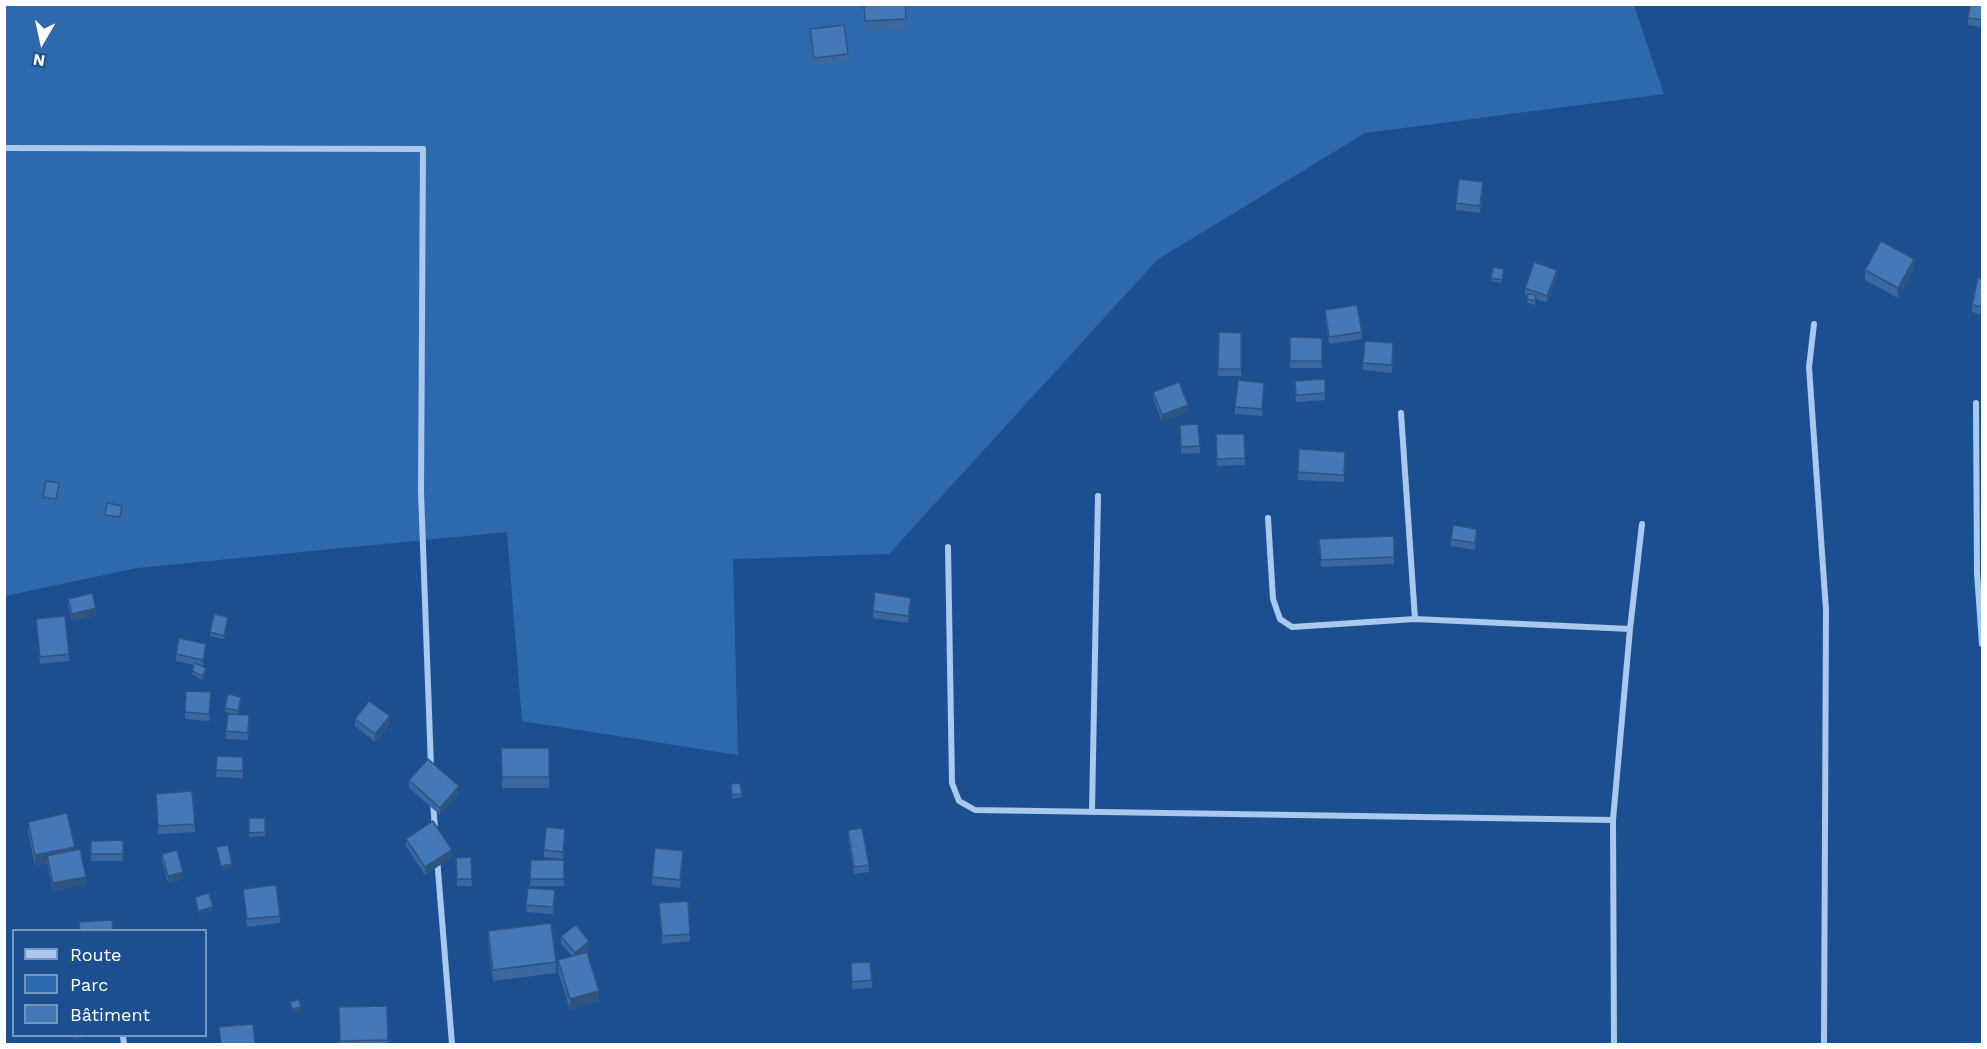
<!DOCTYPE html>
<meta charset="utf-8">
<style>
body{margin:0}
#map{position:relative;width:1987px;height:1049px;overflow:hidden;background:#1b4f8f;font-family:"Work Sans",sans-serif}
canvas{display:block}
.frame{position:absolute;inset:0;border:6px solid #fff;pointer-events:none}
.legend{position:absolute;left:12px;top:929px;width:195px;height:108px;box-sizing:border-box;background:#1b4f8f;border:2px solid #7695bc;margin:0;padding:8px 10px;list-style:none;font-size:18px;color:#fff}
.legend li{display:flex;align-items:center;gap:12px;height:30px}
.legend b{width:30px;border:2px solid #7695bc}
.north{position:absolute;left:12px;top:12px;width:60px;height:60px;-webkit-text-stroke:4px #1b4f8f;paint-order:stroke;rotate:189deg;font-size:16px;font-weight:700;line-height:24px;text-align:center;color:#fff}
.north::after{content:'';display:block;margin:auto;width:21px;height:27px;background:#fff;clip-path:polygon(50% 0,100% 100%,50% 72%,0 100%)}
</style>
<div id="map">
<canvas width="1987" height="1049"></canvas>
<div class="frame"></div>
<ul class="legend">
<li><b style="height:8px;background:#a9c9ee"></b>Route</li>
<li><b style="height:16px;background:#2e69ad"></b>Parc</li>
<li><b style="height:16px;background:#4478b7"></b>Bâtiment</li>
</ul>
<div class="north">N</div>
</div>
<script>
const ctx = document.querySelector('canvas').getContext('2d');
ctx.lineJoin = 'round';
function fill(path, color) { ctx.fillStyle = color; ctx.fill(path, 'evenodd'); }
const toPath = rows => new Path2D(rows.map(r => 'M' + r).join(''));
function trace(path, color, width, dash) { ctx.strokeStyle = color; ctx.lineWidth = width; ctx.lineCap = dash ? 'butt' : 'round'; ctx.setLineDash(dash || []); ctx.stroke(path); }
fill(toPath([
 [4,5,1634,5,1664,94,1365,133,1157,260,889,554,733,559,738,755,522,721,507,532,137,568,5,596]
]), '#2e69ad');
trace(toPath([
 [4,148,423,149,421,492,431,767],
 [1814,324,1809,367,1826,610,1824,1044],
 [1976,403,1977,573,1982,644],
 [1401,413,1415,619],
 [1268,518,1273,599,1280,619,1292,627,1415,619,1630,629],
 [948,547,952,783,959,801,975,810,1613,820],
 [433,801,435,830],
 [1092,811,1098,496],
 [437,858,452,1044],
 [123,1036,124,1044],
 [1614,1044,1613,820,1630,629,1642,524]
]), '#a9c9ee', 6);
fill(toPath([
 [864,4,905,4,906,29,865,32],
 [1983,4,1983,28,1968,25,1968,18],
 [810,29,848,54,848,61,814,65],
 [1483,189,1480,213,1456,210,1456,203],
 [1914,269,1898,298,1865,280,1865,270],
 [1504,272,1502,283,1491,281,1491,278],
 [1557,277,1547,303,1536,299,1535,305,1527,303,1528,296,1525,295,1525,288],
 [1983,279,1983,315,1972,312,1972,305],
 [1325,310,1362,332,1362,339,1329,344,1325,317],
 [1219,332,1241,333,1241,376,1218,376],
 [1290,337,1322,338,1322,368,1290,368],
 [1393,350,1392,373,1363,370,1363,363],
 [1295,381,1325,393,1325,400,1296,402],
 [1264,390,1262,416,1235,414,1235,407],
 [1153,392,1188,412,1162,422,1153,399],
 [1180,425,1200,446,1200,453,1181,454],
 [1216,434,1244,434,1245,465,1217,466],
 [1345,452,1344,482,1298,480,1298,472],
 [59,486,56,502,43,500,43,497],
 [122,509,120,521,105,518,105,515],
 [1394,536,1394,564,1321,567,1319,546],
 [1477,536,1475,550,1451,546,1451,539],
 [68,599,96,615,72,621,68,606],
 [911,605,908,623,873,618,873,611],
 [36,619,69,654,69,661,40,664],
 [228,621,224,639,210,636,210,632],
 [206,651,203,667,206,672,202,680,192,674,192,671,194,665,176,661,176,654],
 [186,691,211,700,209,721,185,719],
 [241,700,238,714,249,722,248,740,226,739,226,731,236,714,225,712,225,708],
 [355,719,390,724,375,742,355,726],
 [501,748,549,748,549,788,502,788],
 [217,756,243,757,243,778,216,777],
 [409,780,459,794,440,815,409,788],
 [731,784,742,794,742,797,732,799],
 [156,801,195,824,195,832,158,834],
 [249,818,265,818,265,836,249,837],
 [28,822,75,850,86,884,53,891,47,863,35,866,28,833],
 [848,830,869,865,869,872,854,874,848,838],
 [565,836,563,859,544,857,544,850],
 [406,839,452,857,425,875,406,846],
 [123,840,123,861,91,861,91,841],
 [162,854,183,879,168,883,162,861],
 [471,857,472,886,457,886,456,858],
 [683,859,680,888,652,885,652,877],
 [531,860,564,860,564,886,530,886],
 [243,889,280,916,280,923,247,927],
 [555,897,553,914,526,912,526,905],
 [659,903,690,934,690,941,662,944],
 [488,931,556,962,556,973,493,981,488,942],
 [561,936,589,948,584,953,599,1001,570,1010,558,971,558,960,572,956,561,944],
 [851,963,872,980,872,988,852,989],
 [387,1006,388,1044,340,1044,339,1007],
 [74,1035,109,1035,74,1038]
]), '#3a679d');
fill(toPath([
 [1914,259,1914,269,1898,298,1898,288],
 [1557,270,1557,277,1547,303,1547,296],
 [1188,405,1188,412,1162,422,1162,415],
 [911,598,911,605,908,623,908,616],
 [96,608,96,615,72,621,72,614],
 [206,644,206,651,203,667,203,660],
 [390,716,390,724,375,742,375,734],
 [459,786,459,794,440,815,440,808],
 [75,847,75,857,47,856,47,863,35,866,35,855],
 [452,850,452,857,425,875,425,867],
 [232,864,232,867,221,870,221,866],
 [183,872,183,879,168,883,168,876],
 [86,877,86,884,53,891,53,883],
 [213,907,213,911,198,914,198,911],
 [589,941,589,948,575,960,575,953],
 [599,991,599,1001,570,1010,570,999],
 [301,1007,301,1011,292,1013,292,1009]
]), '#305480');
const building = toPath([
 [864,4,905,4,906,19,865,21,864,4],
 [1970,4,1983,4,1983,20,1968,18,1970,4],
 [844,25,848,54,814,58,810,29,844,25],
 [1459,179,1483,182,1480,206,1456,203,1459,179],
 [1881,241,1914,259,1898,288,1865,270,1881,241],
 [1534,262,1557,270,1547,296,1525,288,1534,262],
 [1493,267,1504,269,1502,280,1491,278,1493,267],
 [1978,278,1983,279,1983,307,1972,305,1978,278],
 [1528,294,1536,295,1535,301,1527,299,1528,294],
 [1357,305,1362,332,1329,337,1325,310,1357,305],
 [1219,332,1241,333,1241,369,1218,369,1219,332],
 [1290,337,1322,338,1322,361,1290,361,1290,337],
 [1365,341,1393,343,1392,365,1363,363,1365,341],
 [1325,379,1325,393,1296,395,1295,381,1325,379],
 [1238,380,1264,383,1262,409,1235,407,1238,380],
 [1179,382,1188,405,1162,415,1153,392,1179,382],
 [1198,424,1200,446,1181,447,1180,425,1198,424],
 [1216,434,1244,434,1245,458,1217,459,1216,434],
 [1299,449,1345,452,1344,475,1298,472,1299,449],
 [46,481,59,483,56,499,43,497,46,481],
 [107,503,122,506,120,517,105,515,107,503],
 [1453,525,1477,529,1475,543,1451,539,1453,525],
 [1394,536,1394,557,1321,560,1319,539,1394,536],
 [875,592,911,598,908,616,873,611,875,592],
 [92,593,96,608,72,614,68,599,92,593],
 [214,614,228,617,224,636,210,632,214,614],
 [65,616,69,654,40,657,36,619,65,616],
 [179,638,206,644,203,660,176,654,179,638],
 [195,663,206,668,202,676,192,671,195,663],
 [186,691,211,692,209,714,185,712,186,691],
 [228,694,241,697,238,711,225,708,228,694],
 [369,701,390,716,375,734,355,719,369,701],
 [228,714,249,715,248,733,226,731,228,714],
 [501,748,549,748,549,777,502,777,501,748],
 [217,756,243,757,243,771,216,770,217,756],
 [428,759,459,786,440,808,409,780,428,759],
 [740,783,742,794,732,795,731,784,740,783],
 [192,791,195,824,158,826,156,794,192,791],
 [67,813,75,847,35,855,28,822,67,813],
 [249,818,265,818,265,832,249,833,249,818],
 [433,821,452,850,425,867,406,839,433,821],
 [546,827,565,829,563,852,544,850,546,827],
 [862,828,869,865,854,867,848,830,862,828],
 [123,840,123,854,91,854,91,841,123,840],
 [228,845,232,864,221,866,216,847,228,845],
 [655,848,683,851,680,880,652,877,655,848],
 [80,849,86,877,53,883,47,856,80,849],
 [177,850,183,872,168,876,162,854,177,850],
 [471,857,472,879,457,879,456,858,471,857],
 [531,860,564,860,564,879,530,879,531,860],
 [276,885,280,916,247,919,243,889,276,885],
 [528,888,555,890,553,907,526,905,528,888],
 [209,893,213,907,198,911,195,897,209,893],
 [688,901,690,934,662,936,659,903,688,901],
 [112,920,113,930,80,930,79,922,112,920],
 [551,923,556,962,493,970,488,931,551,923],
 [576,925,589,941,575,953,561,936,576,925],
 [587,952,599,991,570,999,558,960,587,952],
 [870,962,872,980,852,982,851,963,870,962],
 [299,999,301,1007,292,1009,290,1002,299,999],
 [387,1006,388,1040,340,1041,339,1007,387,1006],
 [253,1024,255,1044,221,1044,219,1027,253,1024],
 [1964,1042,1976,1044,1964,1044,1964,1042]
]);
fill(building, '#4478b7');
trace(building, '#305480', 1.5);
</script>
